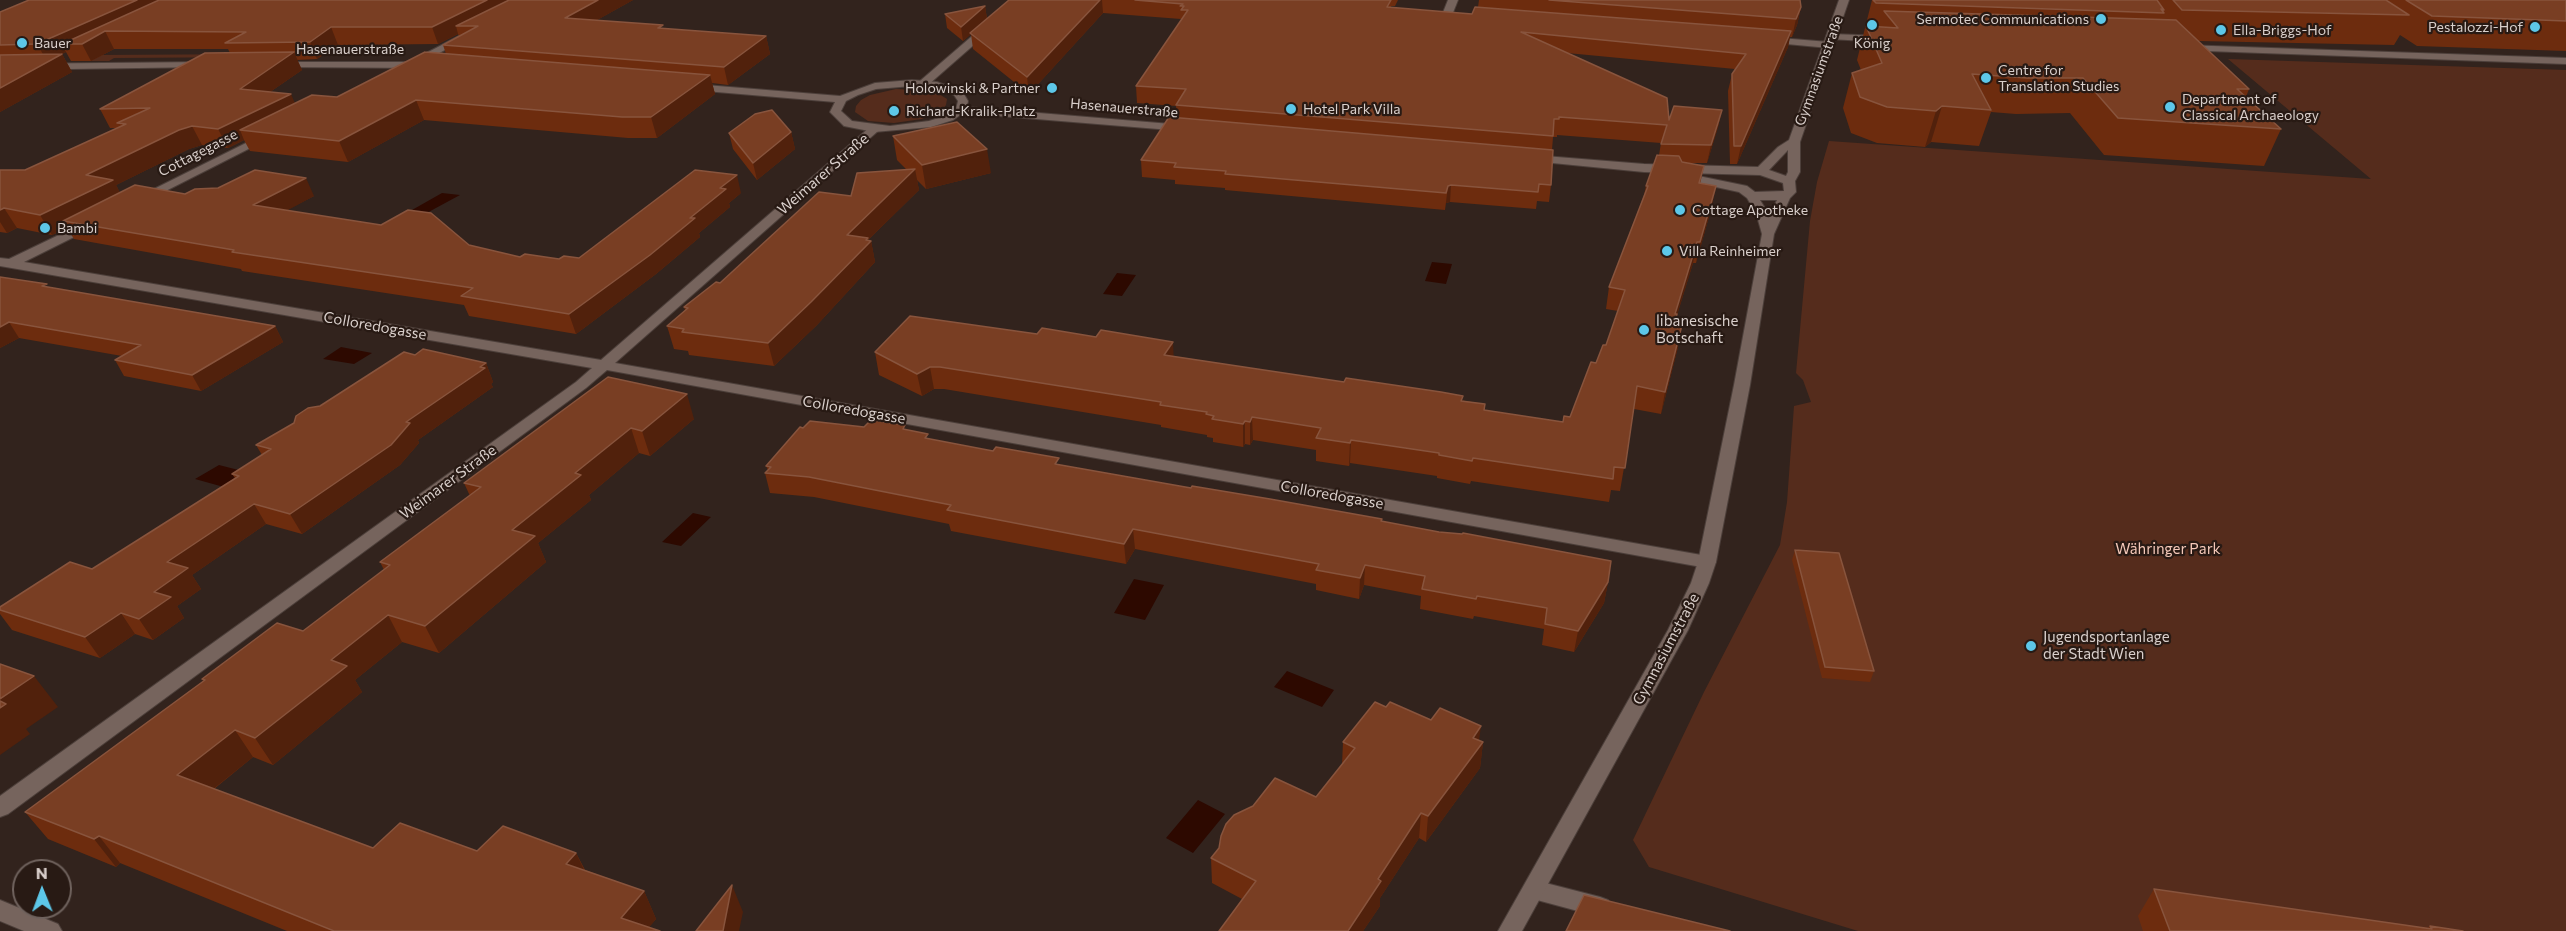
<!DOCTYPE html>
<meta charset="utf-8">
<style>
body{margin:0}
#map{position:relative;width:2566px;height:931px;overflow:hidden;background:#32231d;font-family:Commissioner,sans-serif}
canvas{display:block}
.north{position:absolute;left:12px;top:859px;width:60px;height:60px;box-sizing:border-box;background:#281a14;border:2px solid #6f625d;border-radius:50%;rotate:359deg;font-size:16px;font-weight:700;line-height:24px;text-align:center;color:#d9cfcb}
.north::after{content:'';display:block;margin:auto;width:21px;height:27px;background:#5dc7e8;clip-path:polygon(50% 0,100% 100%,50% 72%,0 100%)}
</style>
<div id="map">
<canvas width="2566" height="931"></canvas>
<div class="north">N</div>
</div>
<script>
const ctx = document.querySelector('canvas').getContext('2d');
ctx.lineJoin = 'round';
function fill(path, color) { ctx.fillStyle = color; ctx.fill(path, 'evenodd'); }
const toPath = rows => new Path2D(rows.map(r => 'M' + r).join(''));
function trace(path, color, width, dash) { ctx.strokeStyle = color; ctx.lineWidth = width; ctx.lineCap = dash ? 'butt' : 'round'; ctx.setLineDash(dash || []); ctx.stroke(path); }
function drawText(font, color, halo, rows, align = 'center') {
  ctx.font = font + ' Commissioner,sans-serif'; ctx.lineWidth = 4.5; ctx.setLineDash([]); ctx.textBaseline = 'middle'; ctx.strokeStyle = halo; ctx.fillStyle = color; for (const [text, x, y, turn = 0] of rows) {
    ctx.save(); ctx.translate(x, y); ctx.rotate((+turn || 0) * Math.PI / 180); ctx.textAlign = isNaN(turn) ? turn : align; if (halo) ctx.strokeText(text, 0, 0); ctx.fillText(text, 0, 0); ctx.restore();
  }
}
fill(toPath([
 [272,54,267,57,114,58,109,61,85,61,94,55],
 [2228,59,2566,70,2566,931,1858,931,1649,867,1633,840,1704,692,1780,545,1787,502,1794,406,1811,402,1803,380,1796,373,1810,221,1817,182,1829,141,2371,179],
 [896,89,934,91,947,99,946,105,942,110,922,119,894,123,868,121,855,112,856,106,861,100,870,95]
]), '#552c1c');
fill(toPath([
 [442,193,460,195,423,215,412,210],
 [1432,262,1452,264,1446,284,1425,281],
 [1117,273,1136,275,1122,296,1103,294],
 [341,347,372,353,354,364,323,359],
 [219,465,254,474,231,489,195,479],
 [693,513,711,517,681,546,662,542],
 [1134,579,1164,585,1145,620,1114,613],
 [1287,671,1334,690,1322,707,1274,687],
 [1198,800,1225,814,1193,853,1166,838]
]), '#2d0900');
const minor = toPath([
 [1014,0,1025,0,928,85,920,85,920,81,1014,0],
 [1448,0,1458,0,1452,15,1447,18,1442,15,1448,0],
 [463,34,466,35,466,39,418,64,409,62,463,34],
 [1832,34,1885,36,1890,39,1885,42,1829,39,1827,37,1832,34],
 [1768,37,1829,42,1834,45,1829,48,1765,42,1763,40,1768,37],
 [2183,45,2566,58,2566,64,2179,50,2178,48,2183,45],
 [874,126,878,127,878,131,615,363,1707,556,1713,558,1716,562,1713,566,1707,568,607,370,586,388,8,814,0,817,0,796,576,382,592,368,0,266,0,258,9,259,90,220,96,224,94,227,24,262,601,360,870,127,874,126],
 [268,132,274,135,272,137,144,202,140,203,134,199,268,132],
 [1534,880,1600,897,1608,900,1612,907,1608,914,1600,917,1526,897,1522,890,1526,883,1534,880],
 [0,900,58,924,62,931,24,931,0,921,0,900]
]);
const tertiary = toPath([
 [1839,0,1849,0,1800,142,1800,172,1795,181,1796,192,1790,198,1774,234,1750,385,1716,562,1709,583,1688,630,1522,931,1498,931,1668,630,1691,583,1698,562,1734,385,1762,234,1756,213,1747,198,1739,192,1679,179,1677,176,1683,173,1644,172,1532,161,1526,158,1532,155,1644,164,1758,167,1778,147,1789,140,1839,0],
 [1788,150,1788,172,1786,176,1769,170,1788,150],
 [1684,173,1760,175,1783,183,1784,191,1755,192,1747,186,1684,173],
 [1760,200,1777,200,1769,217,1768,213,1760,200],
 [203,62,208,65,207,67,0,70,0,64,203,62],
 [273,62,422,62,427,65,422,68,277,67,272,64,273,62],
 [912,80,937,82,962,91,968,101,967,107,1183,125,1189,128,1183,131,963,113,953,120,931,127,874,132,844,126,830,112,835,102,693,90,688,87,693,84,840,96,875,83,912,80],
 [912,86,935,88,954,95,958,101,956,109,945,116,929,121,890,126,852,121,841,111,846,101,858,95,876,89,912,86]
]);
trace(minor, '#4c3f3a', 2);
trace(tertiary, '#4c3f3a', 2);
fill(minor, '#76645d');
fill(tertiary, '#76645d');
fill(toPath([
 [29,0,633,0,597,20,664,29,766,36,770,54,728,85,712,83,715,94,657,138,628,138,424,120,348,162,250,151,244,140,228,148,202,145,189,149,116,185,120,193,314,196,287,210,469,245,520,257,559,259,579,258,741,193,729,203,730,207,699,233,700,237,656,274,576,334,469,316,464,305,242,271,241,269,74,239,67,228,52,235,17,228,7,233,0,232,0,170,25,170,119,128,110,128,100,109,230,53,228,49,114,49,91,61,71,61,66,52,62,54,72,72,0,112,0,12],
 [458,34,459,36,443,45,446,54,337,97,295,103,270,92,302,70,297,60,317,59,338,45,438,44],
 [1009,0,1398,0,1395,6,1391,6,1391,8,1472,14,1478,7,1479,0,1800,0,1801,7,1797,25,1792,37,1790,37,1788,47,1737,164,1730,164,1728,91,1732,74,1735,69,1567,53,1669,120,1722,110,1718,127,1707,163,1687,163,1704,166,1700,184,1712,206,1696,263,1693,263,1677,315,1675,324,1678,347,1661,414,1634,409,1620,491,1611,490,1609,502,1471,481,1470,484,1437,478,1437,476,1350,463,1349,466,1316,461,1316,450,1253,440,1250,445,1245,444,1243,447,1213,442,1213,438,1207,437,1207,435,1161,427,1161,425,944,389,934,389,922,396,879,375,875,352,1173,356,1485,404,1485,410,1563,422,1570,417,1606,345,1618,311,1606,309,1609,287,1644,195,1646,186,1659,155,1661,143,1557,135,1557,137,1553,137,1552,150,1551,185,1549,202,1537,201,1536,209,1450,202,1446,203,1445,210,1225,190,1225,188,1175,184,1175,180,1142,177,1141,160,1177,118,1176,106,1137,103,1136,86,1181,21,1181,19,1103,13,1029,94,973,49,971,34,963,41,947,28,945,14,985,6,987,19],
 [1872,0,2566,0,2566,51,2417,46,2400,35,2394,45,2198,41,2249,89,2246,97,2281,129,2264,166,2104,155,2070,113,2016,114,1991,112,1979,146,1931,142,1925,147,1877,143,1851,133,1843,108,1852,73,1861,70,1857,60],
 [791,132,795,149,757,180,733,149,729,133],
 [893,136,991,173,926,189,917,180,919,190,868,240,869,241,871,241,875,262,817,325,774,366,689,355,688,351,674,349,667,326,685,310,684,307,851,196,907,170,897,160],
 [0,277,50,288,275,326,283,342,201,391,124,376,115,360,122,356,19,338,0,348],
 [415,355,486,363,493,382,491,384,493,387,418,440,419,443,400,465,302,534,266,524,192,575,201,589,177,606,184,618,153,640,135,634,100,658,12,630,0,614,0,607,92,569,235,478,232,474,262,455,256,445,294,423,320,406],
 [608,377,694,419,650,456,639,453,589,495,591,500,538,543,546,562,439,653,402,642,355,680,362,692,273,765,253,757,214,789,373,848,477,851,576,853,585,870,644,891,656,919,649,927,660,931,287,931,120,863,116,867,48,839,25,812,203,681,202,679,303,631,384,570,380,562,470,496,464,483],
 [864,427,906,430,929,439,1059,465,1191,488,1382,519,1382,522,1608,582,1604,603,1574,652,1542,645,1544,629,1474,616,1473,619,1420,609,1421,596,1364,585,1359,599,1316,590,1316,584,1135,549,1126,564,951,531,949,524,814,497,770,493,765,473,768,470,766,466,803,428],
 [1795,550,1874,671,1870,682,1822,678,1792,560],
 [1386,707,1431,720,1483,742,1480,768,1426,842,1419,838,1380,898,1380,906,1363,931,1219,931,1242,899,1212,883,1211,858,1219,848,1316,797,1342,765,1343,742],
 [2154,889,2428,928,2430,926,2463,931,2143,931,2138,916]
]), '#6d2c0e');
fill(toPath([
 [137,0,181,0,105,31,114,49,91,61,82,44,62,44,66,52,62,54,72,72,0,112,0,88,47,61,37,44],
 [487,0,526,0,456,26,458,34,438,44,432,27],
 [598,0,633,0,570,35,565,18],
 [1100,0,1102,0,1103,13,1029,94,1027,77],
 [985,6,987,20,970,33,971,34,963,41,961,27],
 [1801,7,1797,25,1792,37,1796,19],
 [331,27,338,45,317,59,310,42],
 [1791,31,1788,47,1737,164,1741,146],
 [766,36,770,54,728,85,724,67],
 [294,52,302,70,248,107,240,89],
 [710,75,715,94,657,138,651,117],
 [291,94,299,113,240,130,244,140,228,148,218,129],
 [416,100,424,120,348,162,339,141],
 [1942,106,1931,142,1925,147,1936,111],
 [1722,110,1718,127,1707,163,1711,145],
 [192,126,202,145,189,149,116,185,124,200,63,221,67,228,52,235,40,215,86,175,179,130],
 [791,132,795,149,757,180,753,163],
 [987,149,991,173,926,189,922,165],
 [915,169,919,190,868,240,869,243,871,241,875,262,817,325,774,366,768,343,847,235],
 [737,175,741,193,729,203,730,207,699,233,700,237,656,274,576,334,569,314,690,218,720,188],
 [306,178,314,196,262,224,253,205],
 [1451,185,1450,202,1446,203,1445,210,1448,186],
 [1716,186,1712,206,1696,263,1700,242],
 [4,208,17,228,7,233,0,222,0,210],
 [1697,242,1693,263,1677,315,1673,336,1675,314],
 [9,322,19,338,0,348,0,327],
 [1682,325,1678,347,1661,414,1665,392],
 [275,326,283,342,201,391,192,375],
 [1173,342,1174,364,1164,355],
 [486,363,493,382,491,384,493,387,418,440,419,443,400,465,302,534,290,514,406,422],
 [930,367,934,389,922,396,917,374],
 [687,394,694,419,650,456,642,431],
 [1252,417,1253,440,1250,445,1250,422],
 [1245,421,1245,444,1243,447,1243,424],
 [631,428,639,453,589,495,591,500,538,543,546,562,439,653,425,626,512,530,575,473],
 [1351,440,1350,463,1349,466,1350,443],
 [254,504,266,524,192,575,201,589,177,606,184,618,153,640,139,619,154,592,167,562],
 [1133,529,1135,549,1126,564,1124,544],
 [1365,565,1364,585,1359,599,1360,578],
 [1608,582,1604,603,1574,652,1578,631],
 [121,613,135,634,100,658,85,637],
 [388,615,402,642,355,680,362,692,273,765,255,738,331,660],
 [34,676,58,707,26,729,30,734,0,755,0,699],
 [1481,726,1478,748,1483,742,1480,768,1426,842,1428,816],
 [235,730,253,757,197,802,177,775],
 [1421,813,1419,838,1380,898,1380,906,1363,931,1348,931,1378,879],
 [99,836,120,863,116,867,94,839],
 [576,853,589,880,566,864],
 [732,885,743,912,739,931,723,931],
 [644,891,656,919,646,931,621,918]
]), '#51210c');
const building = toPath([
 [29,0,137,0,37,44,0,45,0,12,29,0],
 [159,0,487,0,432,27,331,27,310,42,225,43,246,32,105,31,82,44,62,44,159,0],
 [509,0,598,0,565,18,663,25,658,28,766,36,724,67,443,45,478,26,456,26,509,0],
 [1009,0,1100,0,1027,77,970,33,1009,0],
 [1135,0,1391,0,1387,7,1472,14,1475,7,1791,31,1741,146,1734,146,1732,74,1746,54,1521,32,1667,98,1669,120,1674,106,1722,110,1711,145,1661,144,1667,125,1559,117,1559,119,1554,119,1553,136,1176,105,1186,89,1136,86,1188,10,1181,10,1184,6,1180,6,1183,4,1135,0],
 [1549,0,1800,0,1801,7,1796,19,1549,0],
 [1873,0,2157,0,2164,10,2161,9,2164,13,1876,3,1873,0],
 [2173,0,2386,0,2409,15,2182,10,2173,0],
 [2406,0,2566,0,2566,21,2432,16,2406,0],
 [985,6,961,27,945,14,985,6],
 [1884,11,2176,20,2249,89,2237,89,2281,129,2118,118,2083,78,2027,78,1972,74,1991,110,1942,106,1936,111,1887,107,1860,97,1852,73,1882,63,1866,26,1898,28,1884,11],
 [294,52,240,89,291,94,218,129,192,126,179,130,86,175,113,180,40,215,4,208,0,210,0,170,25,170,126,124,117,123,150,108,100,109,205,53,294,52],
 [425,52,710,75,651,117,622,117,416,100,339,141,240,130,312,95,337,97,425,52],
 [62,54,0,88,0,55,62,54],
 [772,110,791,132,753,163,729,133,755,114,772,110],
 [1169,117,1553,150,1551,185,1539,184,1538,192,1451,185,1448,186,1446,193,1225,174,1226,171,1174,167,1176,163,1141,160,1169,117],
 [957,122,987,149,922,165,893,136,957,122],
 [1657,155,1679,156,1682,162,1704,166,1699,183,1716,186,1700,242,1697,242,1675,314,1677,314,1674,324,1682,325,1665,392,1637,386,1625,468,1614,467,1613,479,1473,458,1472,461,1439,455,1439,453,1351,440,1350,443,1316,438,1321,428,1252,417,1250,422,1245,421,1243,424,1212,419,1214,416,1206,414,1207,412,1160,405,1161,402,940,367,930,367,917,374,875,352,910,316,1037,334,1042,328,1096,337,1101,330,1173,342,1164,355,1344,382,1346,378,1441,392,1463,396,1461,401,1485,404,1484,410,1563,422,1564,416,1570,417,1591,362,1596,363,1603,345,1606,345,1625,290,1609,287,1648,186,1646,186,1657,155],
 [915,169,847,235,868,238,866,240,871,241,811,302,768,343,682,332,684,329,667,326,688,308,684,307,716,282,720,283,819,192,851,196,857,173,915,169],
 [255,170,306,178,253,205,381,225,408,210,431,213,469,245,520,257,525,254,559,259,564,256,579,258,695,170,737,175,720,188,726,189,690,218,695,218,650,255,569,314,461,296,473,288,232,252,234,250,63,221,135,185,185,194,195,189,218,188,255,170],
 [0,277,47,284,42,286,275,326,192,375,115,360,141,345,9,322,0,327,0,277],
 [423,349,486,363,480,367,485,368,406,422,410,423,391,445,290,514,254,504,167,562,188,568,154,592,171,597,139,619,121,613,85,637,0,610,0,607,70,562,92,569,239,476,232,474,271,449,256,445,294,423,296,416,308,408,320,406,404,352,415,355,423,349],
 [608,377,687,394,642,431,631,428,575,473,581,475,512,530,535,536,425,626,388,615,331,660,347,666,255,738,235,730,177,775,373,848,400,823,477,851,503,826,576,853,566,864,644,891,621,918,660,931,334,931,99,836,94,839,25,812,205,680,202,679,277,623,303,631,390,565,380,562,481,487,464,483,608,377],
 [871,420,905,425,903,429,928,434,925,438,993,451,996,447,1059,458,1055,464,1191,488,1192,486,1270,499,1382,519,1381,521,1439,532,1462,534,1463,533,1611,561,1608,582,1578,631,1545,624,1547,608,1477,596,1476,599,1422,589,1425,576,1365,565,1360,578,1316,570,1319,564,1133,529,1124,544,947,510,951,505,809,477,765,473,771,467,766,466,800,427,803,428,810,421,864,427,871,420],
 [1795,550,1839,553,1874,671,1825,667,1795,550],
 [0,664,34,676,0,699,0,664],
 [0,701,6,704,0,708,0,701],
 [1375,702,1386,707,1390,702,1431,720,1440,708,1481,726,1473,738,1483,742,1428,816,1421,813,1378,879,1381,881,1348,931,1219,931,1256,881,1211,858,1219,848,1221,836,1226,824,1234,815,1253,806,1275,778,1316,797,1355,748,1343,742,1375,702],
 [732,885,723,931,696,931,732,885],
 [2154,889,2432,929,2430,926,2463,931,2170,931,2154,889],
 [1584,895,1730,931,1566,931,1584,895]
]);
fill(building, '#793e23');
trace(building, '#88543d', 1.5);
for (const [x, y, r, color] of [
 [2101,19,6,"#5dc7e8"],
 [1872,25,6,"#5dc7e8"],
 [2535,27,6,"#5dc7e8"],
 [2221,30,6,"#5dc7e8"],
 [22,43,6,"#5dc7e8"],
 [1986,78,6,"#5dc7e8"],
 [1052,88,6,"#5dc7e8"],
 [2170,107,6,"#5dc7e8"],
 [1291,109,6,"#5dc7e8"],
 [894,111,6,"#5dc7e8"],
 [1680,210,6,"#5dc7e8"],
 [45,228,6,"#5dc7e8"],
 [1667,251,6,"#5dc7e8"],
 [1644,330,6,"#5dc7e8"],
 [2031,646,6,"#5dc7e8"]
]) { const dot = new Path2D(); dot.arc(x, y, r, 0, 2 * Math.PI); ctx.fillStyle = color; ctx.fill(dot); trace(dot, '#281a14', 2); }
drawText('14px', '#d9cfcb', '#281a14', [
 ["Sermotec Communications",2089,19,"right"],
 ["Pestalozzi-Hof",2523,27,"right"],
 ["Ella-Briggs-Hof",2233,30],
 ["Bauer",34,43],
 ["König",1872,43,"center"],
 ["Centre for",1998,70],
 ["Translation Studies",1998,86],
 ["Holowinski & Partner",1040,88,"right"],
 ["Department of",2182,99],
 ["Classical Archaeology",2182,115],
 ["Hotel Park Villa",1303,109],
 ["Richard-Kralik-Platz",906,111],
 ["Cottage Apotheke",1692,210],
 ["Bambi",57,228],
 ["Villa Reinheimer",1679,251]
], 'left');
drawText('14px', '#d9cfcb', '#281a14', [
 ["Hasenauerstraße",350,49],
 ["Gymnasiumstraße",1819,71,-70],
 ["Hasenauerstraße",1124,108,5],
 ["Cottagegasse",198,153,-27]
]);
drawText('15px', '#d9cfcb', '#281a14', [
 ["Weimarer Straße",823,174,-41],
 ["Colloredogasse",375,326,10],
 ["Colloredogasse",854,410,10],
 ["Weimarer Straße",448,482,-36],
 ["Colloredogasse",1332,495,10],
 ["Gymnasiumstraße",1666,649,-62]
]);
drawText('15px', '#d9cfcb', '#281a14', [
 ["libanesische",1656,321],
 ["Botschaft",1656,338],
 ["Jugendsportanlage",2043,637],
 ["der Stadt Wien",2043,654]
], 'left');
drawText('15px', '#f4c8b8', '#281a14', [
 ["Währinger Park",2168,549]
]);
</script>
